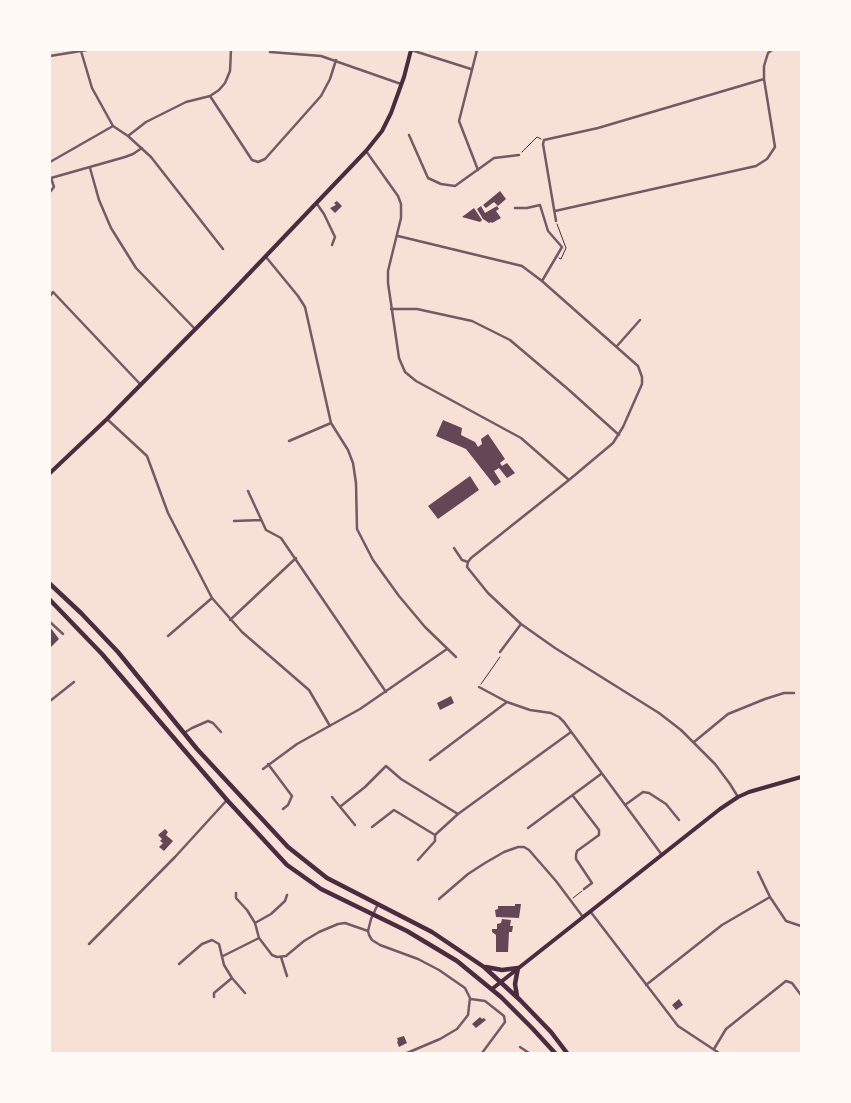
<!DOCTYPE html>
<style>
body{margin:0}
#map{position:relative;width:851px;height:1103px;overflow:hidden;background:#f7e1d7;font-family:"Times New Roman",serif}
canvas{display:block}
.frame{position:absolute;inset:0;border:51px solid #fffaf5;pointer-events:none}
</style>
<div id="map">
<canvas width="851" height="1103"></canvas>
<div class="frame"></div>
</div>
<script>
const ctx = document.querySelector('canvas').getContext('2d');
ctx.lineJoin = 'round';
function fill(path, color) { ctx.fillStyle = color; ctx.fill(path, 'evenodd'); }
const toPath = rows => new Path2D(rows.map(r => 'M' + r).join(''));
function trace(path, color, width, dash) { ctx.strokeStyle = color; ctx.lineWidth = width; ctx.lineCap = dash ? 'butt' : 'round'; ctx.setLineDash(dash || []); ctx.stroke(path); }
fill(toPath([
 [500,191,506,199,498,206,494,202,486,208,483,205],
 [337,201,342,206,335,213,330,208,336,205,334,203],
 [481,206,485,213,497,206,499,209,496,211,501,218,492,223,491,222,489,223,483,219,477,209],
 [474,208,482,220,480,222,462,217],
 [443,420,462,428,461,435,475,442,478,447,482,444,481,439,488,434,505,459,500,463,502,466,507,463,515,473,507,478,499,468,494,471,501,482,495,486,466,449,436,436],
 [470,476,479,490,438,519,428,506],
 [50,627,59,639,50,648],
 [451,696,454,703,440,710,437,703],
 [165,829,168,832,166,835,173,841,164,851,159,847,163,843,160,841,162,839,158,835],
 [515,904,521,904,519,918,496,917,495,910,498,909,498,906,515,906],
 [502,919,511,920,510,926,513,926,512,932,509,932,508,952,496,952,496,935,492,932,492,929,497,929,497,924,501,923],
 [679,999,683,1005,676,1010,672,1005],
 [480,1017,482,1019,484,1018,486,1020,476,1028,472,1024],
 [404,1036,407,1043,399,1047,397,1042,398,1041,397,1038]
]), '#644757');
trace(toPath([
 [522,152,537,137,541,139],
 [557,224,566,248,561,259,559,258],
 [481,684,500,657],
 [573,898,582,891]
]), '#4a2c40', 1);
trace(toPath([
 [411,50,471,69],
 [477,50,459,121,478,170],
 [81,51,92,88,113,126,128,136,151,157,223,249],
 [270,52,321,56,401,84],
 [50,56,87,50],
 [210,96,252,160,258,162,265,159,321,96,330,79,336,60],
 [409,135,428,178,441,184,455,186,494,158,519,155],
 [128,136,146,122,186,102,210,96,219,90,225,83,230,71,231,50],
 [366,151,398,196,401,204,401,218,388,271,388,283,399,358,405,372,416,381,521,438,569,480],
 [50,162,113,126],
 [90,168,99,200,111,228,136,268,195,329],
 [51,178,125,157,133,154,142,148],
 [50,192,54,187,51,178],
 [317,204,324,214,335,237,332,245],
 [515,208,527,208,540,205,548,231,562,247,542,281],
 [555,211,756,166,767,159,775,147,764,79,764,66,768,53,772,50],
 [556,221,543,144,544,140,598,128,764,79],
 [398,236,522,266,542,281,638,366,642,377,642,384,623,427,613,443,569,480,471,558,468,562,467,567,488,593,521,624,555,648,659,713,681,730,715,764,730,784,738,797],
 [266,257,298,296,305,307,331,423,348,450,353,463,356,483,357,529,373,560,399,596,425,627,456,657],
 [50,296,53,292,141,385],
 [391,309,417,309,472,321,510,340,569,390,619,435],
 [617,346,640,320],
 [107,419,147,456,168,513,212,598,242,632,309,690,330,726],
 [289,441,331,423],
 [248,491,266,530,281,538,386,692],
 [234,521,261,520],
 [454,548,462,560,468,562],
 [230,620,296,558],
 [50,622,63,634],
 [168,636,212,598],
 [500,652,521,624],
 [479,687,507,702,530,710,551,713,559,717,564,722,662,855],
 [50,701,74,682],
 [184,733,192,728,208,721,213,723,221,732],
 [694,742,728,714,765,699,784,693,794,693],
 [430,760,507,702],
 [268,764,292,796,288,805,283,809],
 [263,769,297,744,360,709,447,649],
 [573,796,599,830,599,835,577,851,576,855,576,859,592,883,584,889],
 [332,797,355,825],
 [625,805,643,792,649,793,666,804,679,820],
 [341,806,365,787,386,766,401,779,458,814],
 [372,827,394,810,435,835],
 [528,828,601,774],
 [418,860,435,841,435,835,458,814,571,732],
 [758,872,770,897,786,921,801,926],
 [236,893,236,898,247,910,255,923,259,938,272,955,277,957,286,956,304,941,319,932,338,924,345,923,368,931],
 [439,899,468,874,485,863,504,852,518,847,524,847,529,850,556,881,583,917],
 [378,904,371,919,368,931,369,935,372,940,380,945,418,959,439,970,465,988,470,998,468,1015,457,1029,440,1039,407,1053],
 [590,911,678,1026,719,1053],
 [255,923,271,914,285,901,287,895],
 [89,944,175,857,227,800],
 [223,956,259,938],
 [281,957,287,976],
 [179,964,202,944,212,940,219,944,224,965,232,978,245,993],
 [646,985,722,925,770,897],
 [214,997,214,993,232,978],
 [471,999,485,1001,504,1016,505,1022,482,1053],
 [520,1047,529,1053],
 [714,1049,726,1029,786,981,792,983,801,995]
]), '#755966', 2.5);
trace(toPath([
 [50,473,107,419,222,302,366,151,382,131,391,113,404,77,411,50],
 [492,989,720,809,738,797,749,792,801,777]
]), '#4a2c40', 4);
trace(toPath([
 [50,584,81,613,118,652,197,749,288,847,327,878,432,932,484,967,520,1000,551,1032,567,1053],
 [50,600,102,654,227,800,287,865,321,889,407,931,457,961,501,997,532,1028,555,1053],
 [486,967,502,970,518,968,515,984,517,996]
]), '#4a2c40', 4.5);
</script>
